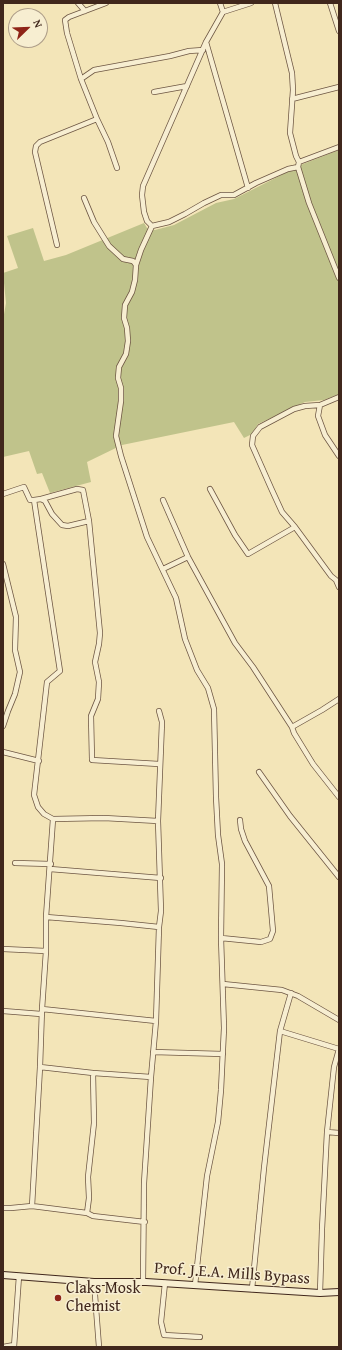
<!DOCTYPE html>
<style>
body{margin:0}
#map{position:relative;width:342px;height:1350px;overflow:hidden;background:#f3e5b8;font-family:"Gentium Book Plus",serif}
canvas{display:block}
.frame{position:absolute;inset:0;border:4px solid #40271c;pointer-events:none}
.north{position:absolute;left:8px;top:8px;width:40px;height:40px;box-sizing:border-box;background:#f7eed1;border:1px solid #ae9e89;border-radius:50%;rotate:67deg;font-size:11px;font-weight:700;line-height:16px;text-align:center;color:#40271c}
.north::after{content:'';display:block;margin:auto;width:14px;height:18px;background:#8f2418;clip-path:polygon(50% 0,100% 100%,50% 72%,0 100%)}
</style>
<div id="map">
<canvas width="342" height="1350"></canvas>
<div class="frame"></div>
<div class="north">N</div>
</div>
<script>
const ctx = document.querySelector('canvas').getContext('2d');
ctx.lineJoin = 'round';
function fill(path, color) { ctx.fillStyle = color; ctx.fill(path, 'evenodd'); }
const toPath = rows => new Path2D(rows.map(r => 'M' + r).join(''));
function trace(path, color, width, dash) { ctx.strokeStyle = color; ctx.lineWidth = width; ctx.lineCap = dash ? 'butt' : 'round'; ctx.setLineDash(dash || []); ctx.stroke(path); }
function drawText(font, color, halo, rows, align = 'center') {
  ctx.font = font + ' "Gentium Book Plus",serif'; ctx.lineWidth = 3; ctx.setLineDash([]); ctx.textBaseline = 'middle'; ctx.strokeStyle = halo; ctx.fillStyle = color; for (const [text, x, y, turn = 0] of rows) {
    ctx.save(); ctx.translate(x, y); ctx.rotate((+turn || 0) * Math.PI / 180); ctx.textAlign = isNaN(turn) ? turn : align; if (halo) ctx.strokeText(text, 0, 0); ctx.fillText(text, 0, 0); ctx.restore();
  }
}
fill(toPath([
 [339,150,339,394,324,400,305,402,258,424,252,434,244,438,234,422,122,445,87,462,91,482,50,493,42,473,37,474,29,451,3,457,3,320,6,303,3,273,18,268,7,236,33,228,44,261,66,255,144,223,147,228,155,230,174,225,216,203,234,199,303,164]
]), '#c0c38b');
const street = toPath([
 [78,3,85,11],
 [220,3,223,12],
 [251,3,223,12,206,42,143,186,142,195,144,212,147,221,152,226,169,222,185,214,204,203,221,195,234,195,256,183,288,169,298,167],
 [275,3,292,73,293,90,290,133,296,156,299,162,298,167,309,203,339,278],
 [330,3,339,31],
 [206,42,248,188],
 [81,79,94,70,170,56,189,51,203,50],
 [154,92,187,86],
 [292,99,339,87],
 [97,119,108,142,117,168],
 [299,162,339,147],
 [84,198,94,222,109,246,123,259,133,261,136,265],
 [152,226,141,250,136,265,135,280,132,292,125,305,124,318,127,328,128,341,126,354,119,367,118,378,121,388,121,401,116,436,121,456,147,537,176,598,185,639,197,670,208,688,214,709,216,797,218,835,222,864,221,938,224,1028,221,1090,218,1122,207,1176,195,1285],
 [57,245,35,152,36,146,40,142,97,119,81,79,67,33,65,20,69,17,106,3],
 [339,397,320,405,318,416,325,435,339,456],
 [320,405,305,406,294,409,260,427,253,436,252,445,271,488,282,512,295,527,331,576,336,580,339,587],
 [210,489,235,535,248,554,295,527],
 [3,494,24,487,30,500,34,500,41,499,45,501,52,514,62,525,68,526,89,521],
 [41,499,77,489,83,490,89,521,100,633,99,644,95,662,99,682,98,699,91,716,92,760,159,764],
 [34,500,60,671,47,682,34,795,38,807,44,814,53,819,104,818,158,821],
 [163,500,188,557,235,643,253,667,292,727,294,733,313,764,339,797],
 [3,564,16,617,15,650,20,672,15,694,8,711,3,726],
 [163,569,188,557],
 [292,727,322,710,339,699],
 [3,752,39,761],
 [259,772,290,816,339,877],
 [15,863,51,864],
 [50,869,161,878],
 [46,917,121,923,159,927],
 [221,938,261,942,270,939,273,931,269,886,245,841,241,829,240,820],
 [3,949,46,951],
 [223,984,282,990,298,996,339,1020],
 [291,993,280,1031,339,1049,334,1067,327,1132,322,1229,320,1293],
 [42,1009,46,951,46,917,53,819],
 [3,1011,41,1014],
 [153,1052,223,1054],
 [40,1067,93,1073,151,1077],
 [327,1132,339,1133],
 [32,1206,40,1067,42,1009,156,1021],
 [3,1208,11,1208,32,1206,87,1213,93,1216,145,1222],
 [87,1213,89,1198,88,1177,94,1123,93,1073],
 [94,1282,99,1347],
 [143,1282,144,1183,151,1077,156,1021,159,927,161,911,158,821,162,722,159,711],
 [165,1283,161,1322,164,1335,200,1337],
 [252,1289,264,1168,280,1031],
 [3,1347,14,1345],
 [14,1347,19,1276]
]);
const secondary = toPath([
 [3,1275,94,1282,146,1282,320,1293,339,1292]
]);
trace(street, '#6d5643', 6);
trace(secondary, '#40271c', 8);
trace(street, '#f7eed1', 4.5);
trace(secondary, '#f7eed1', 6);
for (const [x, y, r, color] of [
 [58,1298,4,"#8f2418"]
]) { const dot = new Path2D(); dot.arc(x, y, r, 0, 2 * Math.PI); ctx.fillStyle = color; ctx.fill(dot); trace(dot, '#f7eed1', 1.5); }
drawText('16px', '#40271c', '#f7eed1', [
 ["Prof. J.E.A. Mills Bypass",232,1274,4]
]);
drawText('16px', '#40271c', '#f7eed1', [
 ["Claks Mosk",66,1289],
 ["Chemist",66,1307]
], 'left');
</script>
